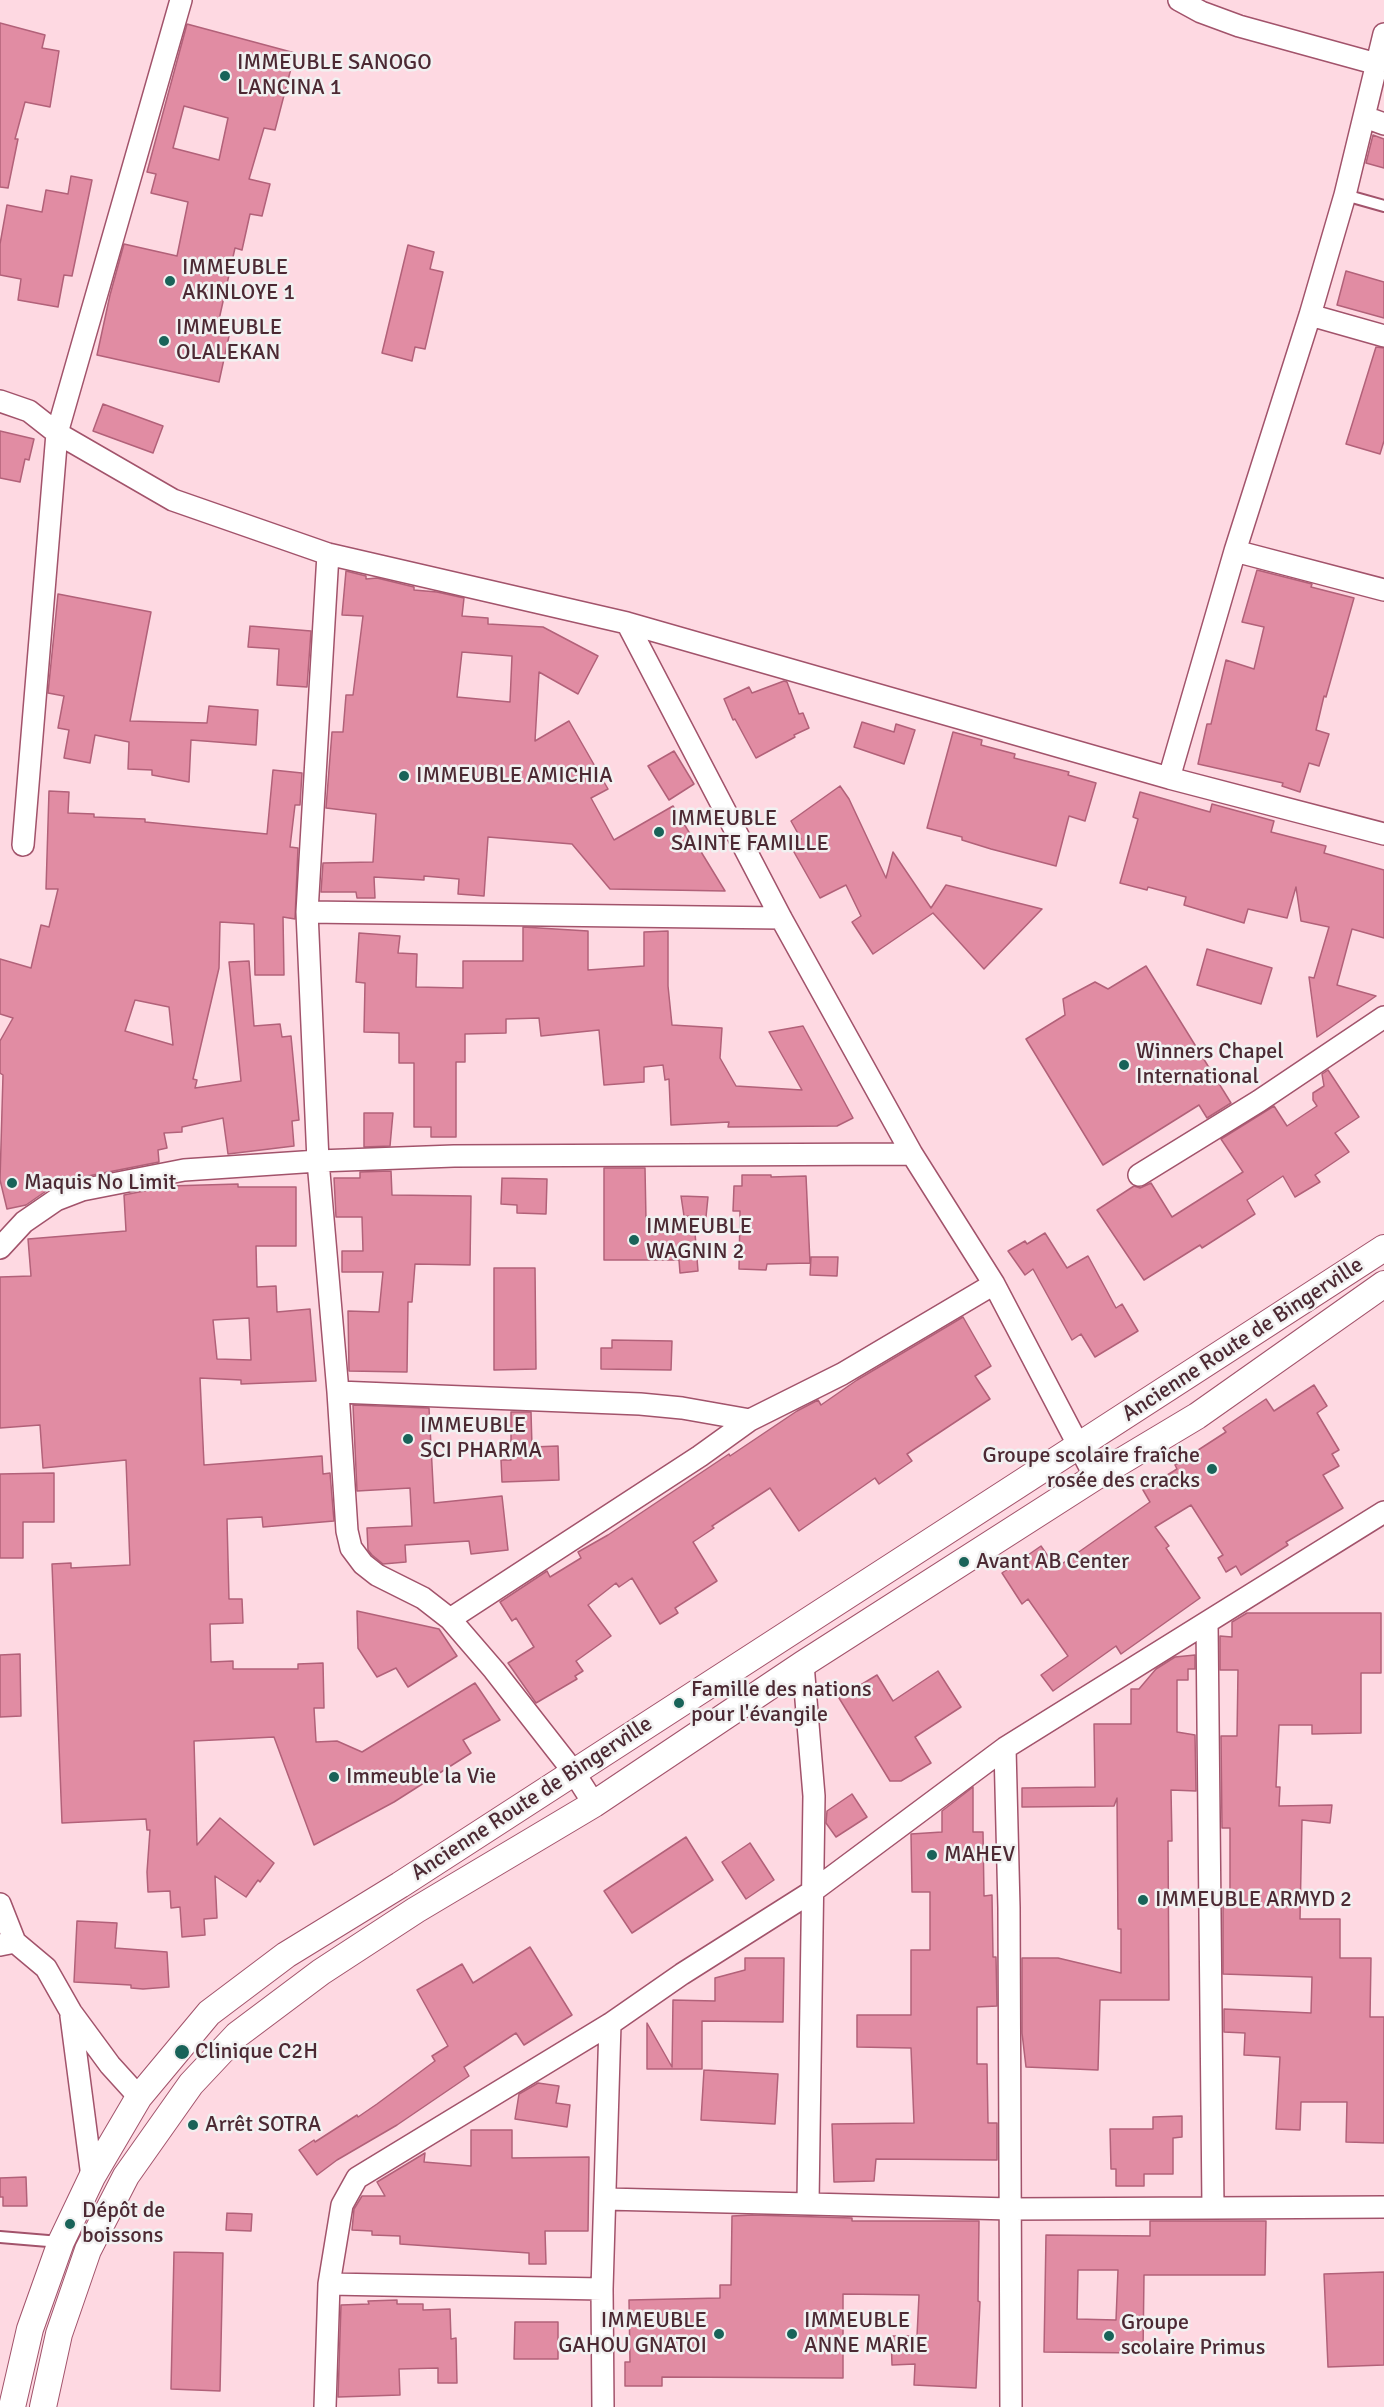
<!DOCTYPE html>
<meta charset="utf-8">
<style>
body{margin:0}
canvas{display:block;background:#fed9e2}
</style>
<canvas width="1384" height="2407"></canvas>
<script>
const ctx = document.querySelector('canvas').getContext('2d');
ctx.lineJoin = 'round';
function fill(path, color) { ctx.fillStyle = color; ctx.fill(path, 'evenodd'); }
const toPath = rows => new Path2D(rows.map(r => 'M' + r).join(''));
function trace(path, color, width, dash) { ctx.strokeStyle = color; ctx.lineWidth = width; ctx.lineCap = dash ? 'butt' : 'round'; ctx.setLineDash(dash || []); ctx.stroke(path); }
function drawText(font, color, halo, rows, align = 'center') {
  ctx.font = font + ' Signika,sans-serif'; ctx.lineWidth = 5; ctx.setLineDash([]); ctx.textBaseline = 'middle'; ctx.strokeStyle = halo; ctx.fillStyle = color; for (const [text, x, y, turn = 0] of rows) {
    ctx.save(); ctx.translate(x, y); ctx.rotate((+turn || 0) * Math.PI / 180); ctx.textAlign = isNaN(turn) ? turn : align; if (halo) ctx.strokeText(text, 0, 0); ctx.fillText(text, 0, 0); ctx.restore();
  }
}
const building = toPath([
 [0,23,45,35,42,48,59,51,50,107,25,102,15,139,18,139,8,188,0,187,0,23],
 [187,24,295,53,275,130,264,128,249,179,270,184,262,216,250,214,242,250,235,248,218,324,231,327,219,382,97,355,110,295,124,244,177,256,188,202,151,193,156,174,147,172,187,24],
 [184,106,228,118,219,160,173,148,184,106],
 [1373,135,1384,139,1384,168,1366,163,1373,135],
 [71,176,92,180,72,276,64,275,58,307,18,300,21,279,0,275,0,244,7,205,42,212,46,190,68,194,71,176],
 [408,245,434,252,430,269,443,272,425,349,415,347,412,361,382,353,408,245],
 [1346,271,1384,282,1384,318,1337,305,1346,271],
 [1376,347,1384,348,1384,441,1380,454,1346,444,1376,347],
 [103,404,163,426,153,453,93,431,103,404],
 [0,431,34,439,29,460,25,459,20,482,0,478,0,431],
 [1257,570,1312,584,1311,587,1354,598,1326,697,1324,696,1316,730,1329,734,1319,766,1309,763,1300,792,1282,786,1283,783,1198,764,1207,724,1211,724,1226,660,1254,669,1264,627,1242,622,1257,570],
 [346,571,366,576,366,579,377,578,414,587,414,590,437,592,464,598,462,616,488,618,488,624,543,627,598,656,578,694,539,672,535,741,569,721,608,789,591,798,614,840,673,806,725,891,610,889,572,844,488,837,484,896,458,894,459,879,424,876,424,880,374,877,375,898,357,898,356,892,321,892,323,863,373,862,376,814,326,808,332,732,343,732,346,695,353,695,363,616,342,615,346,571],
 [462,652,512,656,510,702,457,697,462,652],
 [58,594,151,612,130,721,207,723,209,706,258,710,256,745,191,740,189,782,152,775,152,770,128,769,129,742,95,735,90,763,64,758,69,730,58,728,64,696,48,693,58,594],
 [250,626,311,631,307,687,277,685,279,649,248,647,250,626],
 [784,681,787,682,799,714,803,713,809,728,794,735,795,737,756,758,735,719,733,720,724,699,749,687,752,693,784,681],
 [862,722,894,732,896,724,915,730,904,764,854,747,862,722],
 [953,732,982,740,981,745,1015,754,1014,758,1069,772,1068,775,1096,783,1085,821,1069,816,1056,866,991,849,962,840,962,837,927,828,953,732],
 [674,751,694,784,669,800,648,766,674,751],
 [273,770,302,773,300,805,295,805,290,847,298,848,295,919,283,917,284,975,255,975,254,924,220,922,219,968,193,1079,197,1080,195,1088,241,1081,229,962,249,961,254,1026,280,1024,282,1037,291,1036,299,1120,292,1121,294,1146,228,1154,223,1118,182,1127,182,1132,164,1133,167,1148,158,1150,159,1162,78,1178,49,1189,26,1205,7,1209,0,1180,3,1075,0,1073,0,1041,13,1018,0,1014,0,959,31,968,41,925,49,927,58,889,46,889,49,791,69,792,68,813,94,814,94,817,145,819,145,822,267,834,273,770],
 [135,1000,169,1007,173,1045,125,1031,135,1000],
 [840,786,849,799,886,878,893,852,931,908,946,885,1042,909,984,969,933,913,873,954,852,922,861,916,846,885,820,898,790,845,801,839,791,821,840,786],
 [1140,792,1210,812,1212,804,1274,821,1271,832,1326,846,1324,853,1384,870,1384,938,1352,929,1337,985,1376,996,1317,1037,1309,977,1314,978,1329,927,1301,921,1296,887,1287,918,1248,909,1244,923,1184,905,1186,897,1148,887,1147,890,1120,883,1138,819,1133,817,1140,792],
 [523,927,588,931,588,970,644,966,644,932,668,931,668,986,672,1025,722,1028,720,1058,736,1086,802,1090,769,1032,803,1026,853,1118,837,1126,728,1127,729,1122,671,1125,669,1079,665,1080,663,1065,644,1067,644,1082,604,1085,599,1030,541,1036,539,1018,506,1019,506,1033,465,1034,465,1062,456,1062,456,1137,431,1137,431,1127,414,1127,414,1063,399,1063,399,1033,364,1032,365,983,356,982,359,933,400,936,398,953,417,954,416,987,463,988,463,961,523,961,523,927],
 [1207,949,1272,968,1261,1004,1197,985,1207,949],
 [1146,966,1231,1103,1207,1118,1199,1105,1103,1165,1026,1039,1065,1015,1063,999,1095,982,1108,989,1146,966],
 [1328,1070,1359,1117,1335,1133,1349,1152,1315,1175,1320,1182,1295,1197,1283,1176,1247,1200,1255,1214,1202,1248,1200,1245,1144,1280,1097,1210,1134,1186,1140,1188,1151,1183,1172,1217,1243,1172,1221,1139,1274,1106,1287,1126,1317,1106,1313,1100,1313,1093,1324,1086,1322,1074,1328,1070],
 [364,1113,393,1113,390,1146,364,1147,364,1113],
 [604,1168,645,1168,646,1220,694,1220,698,1271,680,1273,679,1260,604,1260,604,1168],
 [391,1171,392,1195,471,1196,470,1265,415,1264,412,1302,408,1302,407,1372,349,1371,348,1311,379,1312,383,1272,342,1272,342,1251,363,1251,362,1217,336,1217,334,1178,360,1178,360,1172,391,1171],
 [742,1175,771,1175,771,1177,806,1176,810,1263,767,1264,766,1270,739,1269,740,1211,733,1211,734,1186,742,1186,742,1175],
 [502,1178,547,1179,546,1214,517,1213,517,1205,501,1204,502,1178],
 [238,1184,238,1187,296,1187,296,1246,256,1246,257,1287,276,1286,277,1312,310,1309,316,1381,241,1384,241,1380,200,1378,204,1465,322,1456,323,1474,330,1473,334,1521,263,1527,262,1517,227,1519,229,1599,242,1599,243,1623,210,1624,211,1662,233,1661,233,1669,298,1669,298,1664,323,1663,324,1708,314,1708,316,1742,337,1741,362,1752,475,1683,500,1720,463,1740,471,1753,394,1802,314,1845,274,1737,194,1741,197,1845,220,1818,274,1863,260,1882,258,1880,246,1897,215,1876,217,1918,204,1919,205,1935,182,1937,180,1907,171,1908,170,1891,148,1892,147,1872,150,1830,147,1830,146,1819,62,1823,52,1564,71,1563,71,1568,130,1565,126,1460,43,1468,40,1425,0,1428,0,1277,31,1276,28,1239,126,1231,124,1195,169,1186,238,1184],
 [249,1318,251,1360,217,1359,213,1320,249,1318],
 [681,1196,708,1197,706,1217,684,1216,681,1196],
 [1045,1233,1067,1268,1088,1256,1116,1308,1122,1304,1138,1331,1095,1357,1081,1334,1072,1340,1033,1269,1025,1275,1008,1251,1025,1241,1027,1244,1045,1233],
 [811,1257,838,1257,837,1276,810,1275,811,1257],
 [494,1268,535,1268,536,1369,494,1370,494,1268],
 [963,1317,991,1366,975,1376,990,1399,907,1454,912,1461,879,1484,875,1478,799,1531,770,1488,712,1526,714,1528,693,1542,717,1581,675,1608,678,1613,660,1624,632,1578,619,1587,616,1583,588,1605,611,1636,576,1661,583,1671,575,1676,577,1679,536,1703,508,1663,534,1647,516,1618,512,1621,500,1602,547,1571,550,1577,581,1558,578,1552,608,1535,729,1454,730,1456,797,1411,818,1400,821,1405,857,1380,963,1317],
 [612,1340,672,1341,671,1370,601,1369,601,1348,612,1348,612,1340],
 [1314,1385,1327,1406,1317,1413,1339,1450,1332,1454,1339,1466,1323,1475,1343,1508,1286,1542,1288,1545,1241,1575,1236,1566,1226,1572,1218,1558,1223,1555,1191,1505,1155,1527,1169,1546,1166,1548,1200,1598,1121,1654,1116,1646,1053,1691,1041,1675,1068,1656,1028,1599,1022,1604,1002,1573,1041,1546,1056,1568,1150,1502,1143,1490,1177,1469,1175,1465,1226,1432,1223,1428,1266,1399,1274,1411,1314,1385],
 [353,1405,429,1408,434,1503,502,1496,508,1550,471,1554,469,1541,405,1545,406,1562,383,1564,372,1555,368,1550,367,1528,412,1526,410,1488,357,1491,353,1405],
 [511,1412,531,1412,532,1447,558,1446,559,1480,502,1482,501,1460,511,1460,511,1412],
 [54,1473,54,1522,23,1522,23,1558,0,1558,0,1474,54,1473],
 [357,1611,439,1629,457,1656,408,1687,396,1668,377,1677,358,1648,357,1611],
 [1247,1613,1381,1613,1381,1673,1361,1673,1361,1733,1312,1734,1312,1725,1279,1725,1276,1787,1280,1787,1279,1806,1332,1805,1330,1823,1302,1820,1300,1919,1340,1919,1340,1958,1371,1958,1370,2017,1384,2017,1384,2143,1346,2142,1347,2102,1301,2102,1300,2130,1276,2129,1280,2057,1244,2055,1245,2033,1224,2032,1224,2009,1311,2013,1312,1977,1223,1974,1223,1894,1230,1894,1230,1828,1222,1828,1221,1736,1237,1736,1238,1670,1220,1670,1220,1636,1232,1637,1232,1622,1247,1613],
 [20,1654,21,1716,0,1717,0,1655,20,1654],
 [1195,1655,1195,1669,1188,1669,1188,1680,1177,1680,1177,1732,1195,1735,1196,1791,1171,1790,1172,1841,1168,1841,1169,2000,1100,2000,1098,2070,1026,2067,1022,2033,1022,1958,1058,1958,1121,1973,1121,1929,1118,1929,1117,1798,1114,1806,1022,1807,1022,1788,1095,1787,1094,1724,1131,1724,1131,1689,1139,1689,1156,1669,1175,1657,1195,1655],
 [938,1671,961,1707,915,1737,931,1763,901,1781,890,1781,839,1698,877,1675,893,1701,938,1671],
 [973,1787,973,1832,983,1832,984,1896,992,1895,993,1957,996,1957,997,2006,977,2007,977,2064,987,2064,988,2123,997,2123,997,2160,876,2159,874,2181,834,2182,832,2124,914,2123,911,2048,857,2047,857,2015,911,2015,911,1950,930,1950,930,1892,912,1892,911,1834,942,1832,942,1811,973,1787],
 [852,1794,867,1817,836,1837,826,1823,827,1811,852,1794],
 [686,1837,713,1880,632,1933,604,1891,686,1837],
 [750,1843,774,1880,746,1899,722,1862,750,1843],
 [77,1921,117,1923,115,1948,167,1952,169,1987,143,1989,131,1988,131,1985,74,1982,77,1921],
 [530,1947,572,2015,524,2045,516,2033,464,2067,469,2076,397,2125,337,2160,317,2175,299,2150,314,2140,315,2142,357,2115,358,2117,377,2104,435,2061,432,2056,448,2046,417,1990,462,1964,473,1983,530,1947],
 [745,1958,784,1958,783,2022,702,2021,702,2069,647,2069,647,2023,672,2067,673,2000,715,2001,715,1978,745,1970,745,1958],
 [704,2070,778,2074,775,2124,701,2120,704,2070],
 [538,2083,559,2086,556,2103,570,2105,567,2127,515,2119,519,2094,538,2083],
 [1182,2116,1182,2137,1173,2138,1173,2174,1144,2174,1144,2186,1116,2186,1116,2169,1111,2169,1110,2129,1153,2129,1153,2117,1182,2116],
 [471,2130,512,2130,512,2158,589,2157,588,2231,545,2231,546,2264,529,2264,529,2253,400,2244,400,2236,372,2235,372,2231,352,2230,354,2209,362,2196,385,2196,377,2182,425,2153,424,2162,471,2166,471,2130],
 [26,2177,27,2206,3,2206,3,2197,0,2197,0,2178,26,2177],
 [227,2213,252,2214,251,2231,226,2230,227,2213],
 [753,2215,852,2218,852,2221,979,2221,978,2301,980,2302,976,2388,914,2385,915,2364,892,2365,891,2336,917,2336,919,2295,843,2294,843,2378,662,2377,662,2386,625,2386,625,2362,630,2362,629,2300,720,2298,720,2285,731,2285,732,2216,753,2215],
 [1150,2221,1266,2221,1265,2275,1144,2275,1143,2353,1044,2352,1046,2235,1150,2236,1150,2221],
 [1078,2270,1118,2270,1116,2320,1077,2319,1078,2270],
 [174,2252,223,2253,220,2391,171,2389,174,2252],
 [1384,2272,1384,2365,1328,2367,1324,2274,1384,2272],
 [397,2300,397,2304,423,2304,423,2310,450,2309,451,2339,456,2338,457,2383,438,2383,438,2368,399,2369,400,2395,338,2397,341,2305,369,2304,368,2301,397,2300],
 [515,2322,558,2322,558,2359,514,2359,515,2322]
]);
fill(building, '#e18ca3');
trace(building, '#b26179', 1.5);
const service = toPath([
 [1345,195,1384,206],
 [0,2237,60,2242]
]);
const minor = toPath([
 [1179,0,1201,12,1239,26,1377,64],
 [1365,117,1384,124],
 [1310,315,1384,336],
 [0,401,29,411,57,433,173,500,328,554,627,623,1169,778,1384,834],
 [1235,551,1384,590],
 [328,554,307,912,318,1161,338,1392,347,1531,351,1548,363,1564,377,1575,423,1598,450,1619,494,1670,573,1771,594,1804],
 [627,623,781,918,912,1154,994,1284,1095,1477],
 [1169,778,1235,551,1310,315,1345,195,1384,34],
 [23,845,57,433,181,0],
 [307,912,781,918],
 [1139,1175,1259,1101,1384,1017],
 [0,1248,24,1222,56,1200,82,1190,184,1170,318,1161,454,1156,912,1154],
 [338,1392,640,1404,682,1408,750,1420],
 [450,1619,700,1456,750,1420,842,1374,994,1284],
 [1207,1623,1213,2208,1384,2207],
 [803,1664,814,1796,808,2202],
 [1005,1748,1009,1908,1011,2407],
 [0,1904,15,1942],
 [0,1945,15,1942,46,1968,71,2012,110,2065,139,2097],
 [71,2016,92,2177],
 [606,2199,1011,2209,1213,2208],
 [329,2284,602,2289,610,2024],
 [602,2289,603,2407],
 [325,2407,329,2284,342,2205,357,2178,610,2024,682,1974,813,1891,1005,1748,1384,1512]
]);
const tertiary = toPath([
 [12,2407,30,2329,61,2242,92,2177,139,2097,209,2013,286,1955,400,1885,1384,1248],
 [43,2407,59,2334,88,2250,126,2176,191,2084,237,2035,321,1972,416,1910,594,1804,803,1664,1095,1477,1197,1416,1384,1284]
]);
trace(service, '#a2536b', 14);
trace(minor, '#a2536b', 24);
trace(tertiary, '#a2536b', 28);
trace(service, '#fff', 10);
trace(minor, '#fff', 21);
trace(tertiary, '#fff', 26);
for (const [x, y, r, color] of [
 [225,76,6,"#196359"],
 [170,281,6,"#196359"],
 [164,341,6,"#196359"],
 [404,776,6,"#196359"],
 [659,832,6,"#196359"],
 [1124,1065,6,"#196359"],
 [12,1183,6,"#196359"],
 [634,1240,6,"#196359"],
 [408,1439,6,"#196359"],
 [1212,1469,6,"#196359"],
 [964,1562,6,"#196359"],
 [679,1703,6,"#196359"],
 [334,1777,6,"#196359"],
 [932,1855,6,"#196359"],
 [1143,1900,6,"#196359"],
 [182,2052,8,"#196359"],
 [193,2125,6,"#196359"],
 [70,2224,6,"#196359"],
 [719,2334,6,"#196359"],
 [792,2334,6,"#196359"],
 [1109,2336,6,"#196359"]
]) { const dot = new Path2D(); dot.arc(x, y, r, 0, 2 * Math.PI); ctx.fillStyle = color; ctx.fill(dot); trace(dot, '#f1f1f1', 2); }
drawText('22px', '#4c2933', '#f1f1f1', [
 ["IMMEUBLE SANOGO",237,63],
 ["LANCINA 1",237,88],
 ["IMMEUBLE",182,268],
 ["AKINLOYE 1",182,293],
 ["IMMEUBLE",176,328],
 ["OLALEKAN",176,353],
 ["IMMEUBLE AMICHIA",416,776],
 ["IMMEUBLE",671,819],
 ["SAINTE FAMILLE",671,844],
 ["Winners Chapel",1136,1052],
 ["International",1136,1077],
 ["Maquis No Limit",24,1183],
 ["IMMEUBLE",646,1227],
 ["WAGNIN 2",646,1252],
 ["IMMEUBLE",420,1426],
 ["SCI PHARMA",420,1451],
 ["Groupe scolaire fraîche",1200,1456,"right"],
 ["rosée des cracks",1200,1481,"right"],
 ["Avant AB Center",976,1562],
 ["Famille des nations",691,1690],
 ["pour l'évangile",691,1715],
 ["Immeuble la Vie",346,1777],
 ["MAHEV",944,1855],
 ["IMMEUBLE ARMYD 2",1155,1900],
 ["Clinique C2H",195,2052],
 ["Arrêt SOTRA",205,2125],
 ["Dépôt de",82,2211],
 ["boissons",82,2236],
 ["IMMEUBLE",707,2321,"right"],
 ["GAHOU GNATOI",707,2346,"right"],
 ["IMMEUBLE",804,2321],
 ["ANNE MARIE",804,2346],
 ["Groupe",1121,2323],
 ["scolaire Primus",1121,2348]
], 'left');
drawText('22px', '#4c2933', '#f1f1f1', [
 ["Ancienne Route de Bingerville",1243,1340,-33],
 ["Ancienne Route de Bingerville",532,1799,-33]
]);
</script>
